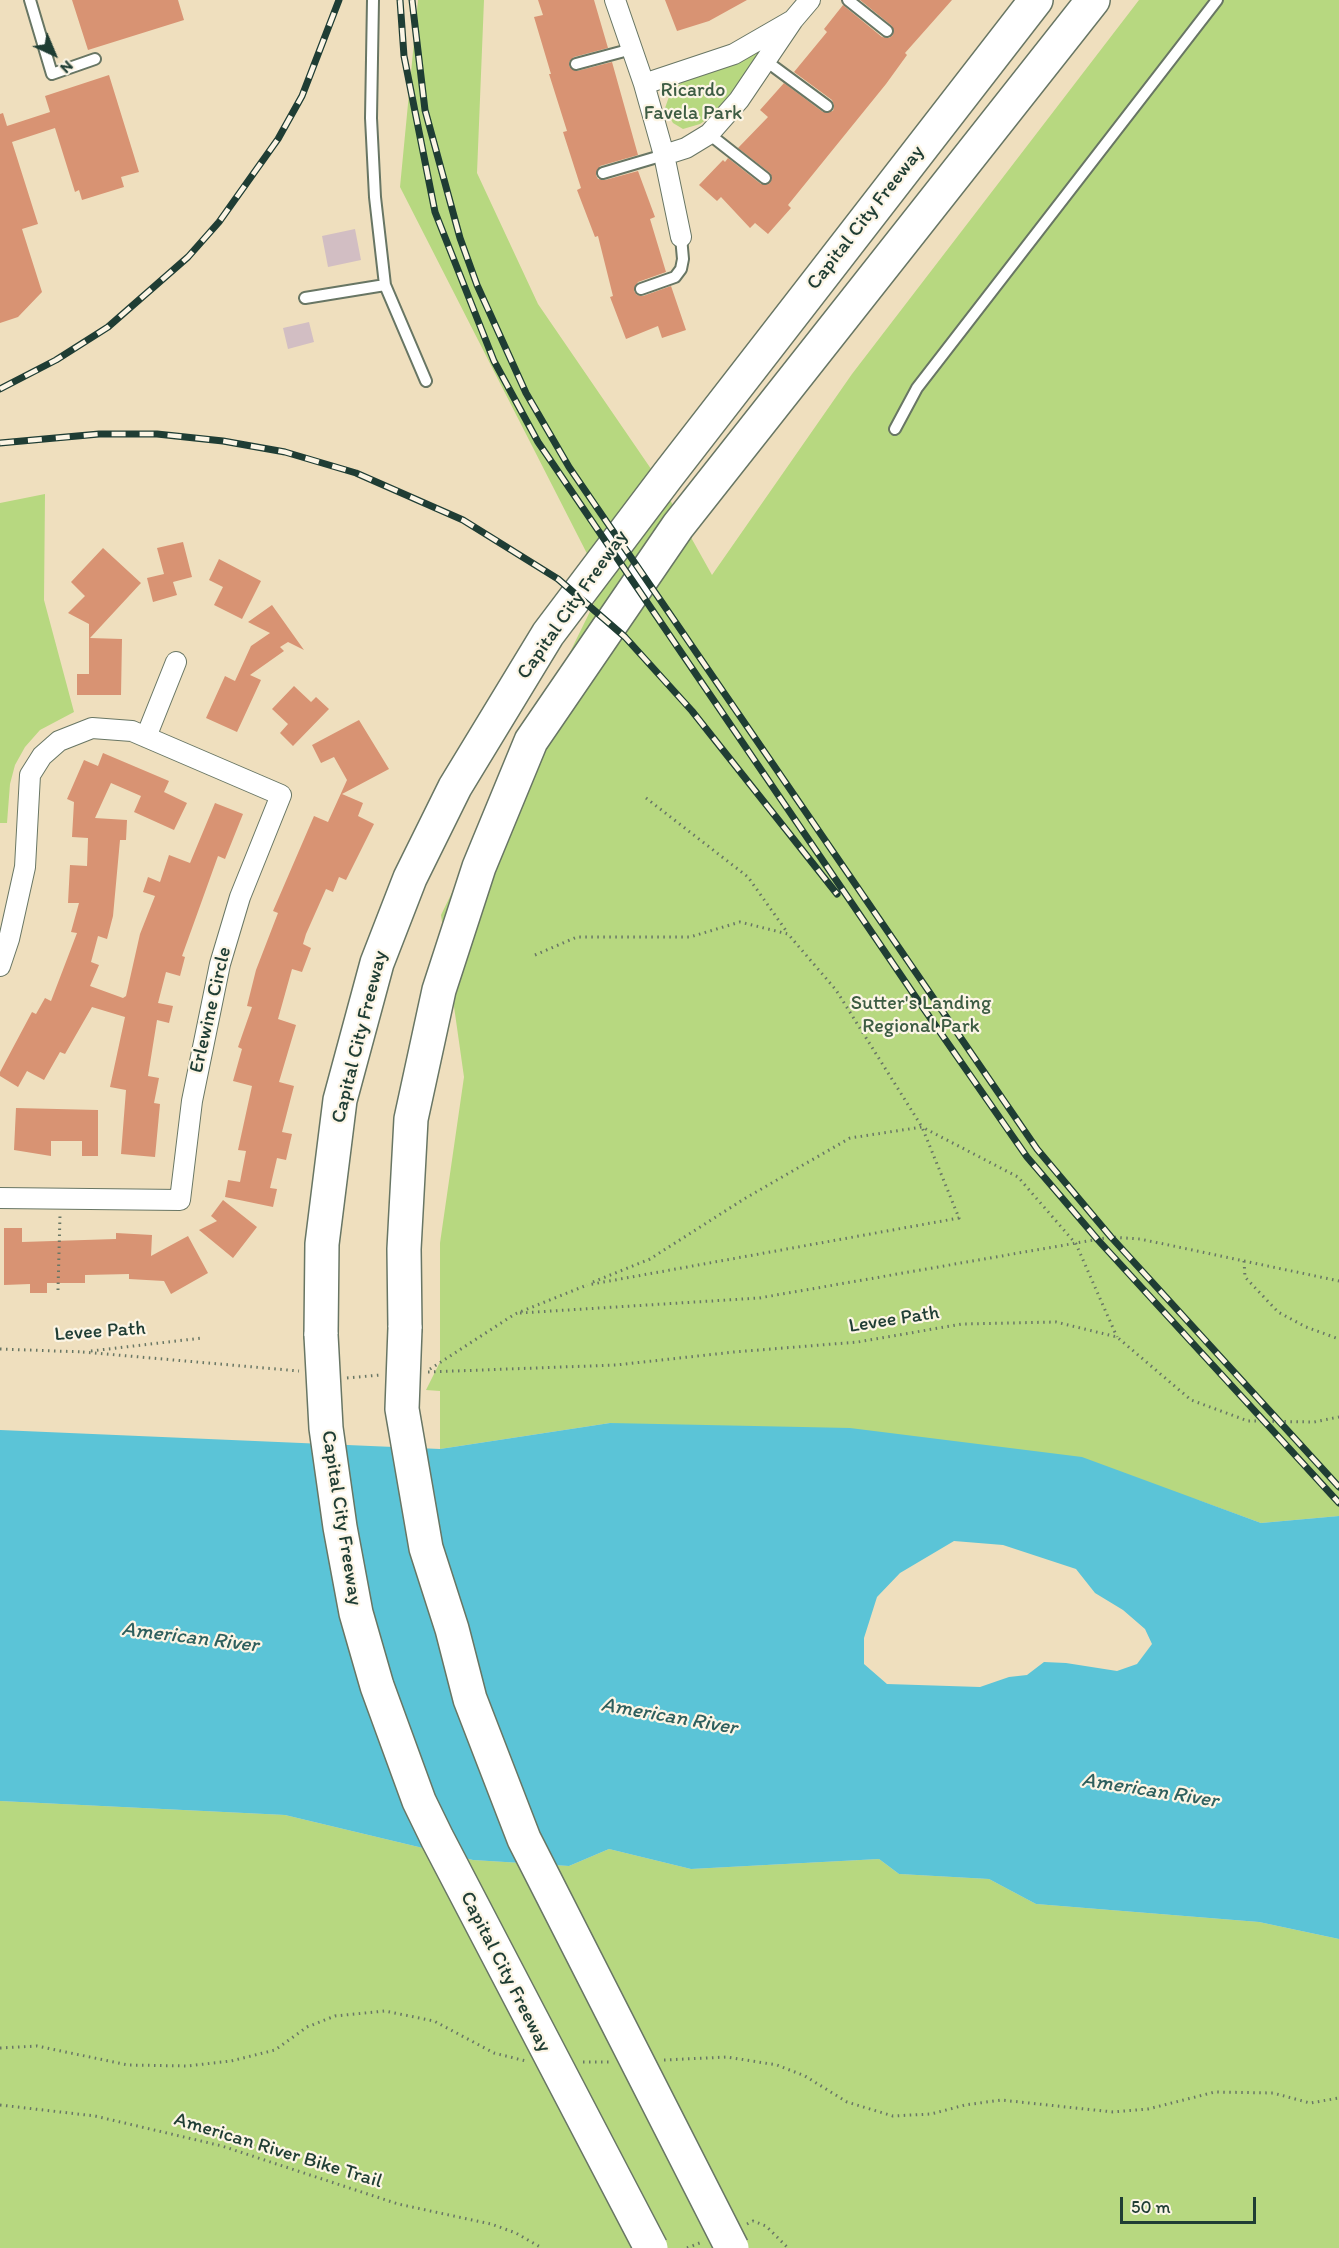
<!DOCTYPE html>
<style>
body{margin:0}
#map{position:relative;width:1339px;height:2248px;overflow:hidden;background:#efdfbe;font-family:Itim,sans-serif}
canvas{display:block}
.north{position:absolute;left:24px;top:24px;width:60px;height:60px;-webkit-text-stroke:4px #fcf5e5;paint-order:stroke;rotate:136deg;font-size:16px;font-weight:700;line-height:24px;text-align:center;color:#1f3d34}
.north::after{content:'';display:block;margin:auto;width:21px;height:27px;background:#1f3d34;clip-path:polygon(50% 0,100% 100%,50% 72%,0 100%)}
.scale{position:absolute;left:1120px;top:2197px;width:136px;height:27px;box-sizing:border-box;border:3px solid #1f3d34;border-top:0;padding-left:8px;font-size:18px;line-height:21px;white-space:nowrap;color:#1f3d34;-webkit-text-stroke:4px #fcf5e5;paint-order:stroke}
</style>
<div id="map">
<canvas width="1339" height="2248"></canvas>
<div class="north">N</div>
<div class="scale">50 m</div>
</div>
<script>
const ctx = document.querySelector('canvas').getContext('2d');
ctx.lineJoin = 'round';
function fill(path, color) { ctx.fillStyle = color; ctx.fill(path, 'evenodd'); }
const toPath = rows => new Path2D(rows.map(r => 'M' + r).join(''));
function trace(path, color, width, dash) { ctx.strokeStyle = color; ctx.lineWidth = width; ctx.lineCap = dash ? 'butt' : 'round'; ctx.setLineDash(dash || []); ctx.stroke(path); }
function drawText(font, color, halo, rows, align = 'center') {
  ctx.font = font + ' Itim,sans-serif'; ctx.lineWidth = 4.5; ctx.setLineDash([]); ctx.textBaseline = 'middle'; ctx.strokeStyle = halo; ctx.fillStyle = color; for (const [text, x, y, turn = 0] of rows) {
    ctx.save(); ctx.translate(x, y); ctx.rotate((+turn || 0) * Math.PI / 180); ctx.textAlign = isNaN(turn) ? turn : align; if (halo) ctx.strokeText(text, 0, 0); ctx.fillText(text, 0, 0); ctx.restore();
  }
}
fill(toPath([
 [355,229,361,260,328,267,322,236],
 [309,322,314,342,288,349,283,328]
]), '#d2bec3');
fill(toPath([
 [418,0,484,0,477,173,538,304,660,482,712,575,852,374,1139,0,1339,0,1339,1516,1261,1523,1198,1500,610,1423,440,1449,440,1391,426,1390,440,1362,440,1243,464,1077,441,915,603,585,400,187],
 [769,45,713,115,700,124,683,129,673,123,665,108,671,91,688,78],
 [45,494,44,600,74,712,40,730,25,747,15,765,10,784,7,823,0,823,0,503],
 [0,1801,285,1815,473,1860,569,1866,609,1849,691,1869,879,1859,899,1874,989,1879,1036,1904,1259,1922,1339,1939,1339,2248,0,2248]
]), '#b7d880');
fill(toPath([
 [610,1423,850,1428,1082,1457,1261,1523,1339,1516,1339,1939,1259,1922,1036,1904,989,1879,899,1874,879,1859,691,1869,609,1849,569,1866,473,1860,285,1815,0,1801,0,1430,440,1449],
 [954,1541,1003,1545,1076,1569,1095,1593,1123,1610,1145,1629,1152,1644,1137,1664,1117,1671,1066,1663,1044,1662,1027,1675,1009,1677,980,1687,887,1684,864,1664,864,1638,877,1597,900,1573]
]), '#5bc4d7');
fill(toPath([
 [72,0,178,0,184,20,88,50],
 [538,0,594,0,608,48,574,57,569,62,569,66,577,71,612,62,638,155,600,166,596,175,598,179,605,180,638,171,655,217,650,219,666,272,638,282,634,291,637,295,643,296,671,286,686,330,662,338,658,326,626,339,610,297,613,296,598,236,595,237,577,190,581,188,563,132,567,131,549,74,551,74,534,17,543,15],
 [665,0,747,0,709,21,677,31],
 [860,0,952,0,905,53,907,55,886,84,788,205,791,208,768,234,755,223,750,228,721,197,717,201,699,185,723,160,725,162,728,158,761,184,770,183,772,178,770,173,738,148,768,117,760,110,784,83,823,112,833,111,834,106,832,100,794,72,827,32,824,29,843,5,882,37,889,38,893,35,892,26],
 [109,75,139,172,121,177,124,187,82,200,79,190,75,192,55,128,12,142,38,224,22,229,42,292,18,317,0,323,0,114,3,113,7,126,50,112,45,96],
 [183,542,192,577,173,582,177,595,153,602,147,578,164,574,157,548],
 [103,548,141,583,90,638,122,639,121,695,77,695,77,674,89,674,89,624,68,613,85,596,71,582],
 [219,559,261,581,242,619,214,605,223,587,209,580],
 [272,605,304,650,288,642,280,647,284,651,250,675,261,680,237,732,206,718,225,676,235,681,251,646,270,633,248,622],
 [294,686,311,702,316,697,329,709,293,746,280,733,288,724,272,709],
 [359,720,389,769,342,794,363,803,358,816,374,824,346,880,339,877,333,892,326,889,306,934,303,944,311,948,302,972,292,969,278,1019,296,1025,279,1082,294,1086,282,1132,292,1134,286,1160,277,1158,270,1188,277,1189,273,1207,225,1197,228,1180,240,1182,246,1151,238,1150,252,1086,233,1081,242,1049,238,1047,252,1007,247,1006,256,970,278,913,273,911,314,816,328,822,347,780,334,757,321,763,312,745],
 [103,753,169,781,164,792,187,803,174,830,134,812,141,796,111,783,95,818,127,820,126,840,120,840,113,916,107,939,98,936,91,962,99,965,90,986,123,998,126,996,140,934,155,896,143,892,148,877,160,882,169,855,190,863,215,803,243,814,225,859,218,856,182,956,185,957,180,976,166,972,158,1003,173,1006,169,1023,157,1020,148,1076,159,1078,154,1103,160,1104,155,1157,121,1154,126,1090,110,1087,125,1017,92,1007,65,1054,60,1052,44,1080,27,1071,18,1087,0,1076,0,1072,32,1012,36,1014,45,998,51,1001,77,933,71,932,79,903,68,903,70,865,87,866,88,838,72,837,74,802,67,799,84,760,98,766],
 [16,1108,98,1110,98,1156,82,1156,82,1141,51,1141,51,1156,14,1150],
 [223,1200,257,1227,233,1258,199,1230,217,1221,211,1216],
 [4,1228,22,1228,22,1242,116,1239,116,1233,152,1235,151,1256,188,1236,208,1273,171,1294,164,1281,129,1279,129,1274,85,1275,85,1283,47,1283,47,1293,30,1293,30,1284,4,1285]
]), '#d89373');
const service = toPath([
 [30,0,52,74,95,59],
 [373,0,371,118,375,197,385,285],
 [848,0,887,31],
 [766,61,827,106],
 [576,64,632,49],
 [709,134,765,178],
 [603,173,664,155],
 [641,289,675,277,681,269,683,259,681,237],
 [305,298,385,285,426,381],
 [895,429,917,388,1217,0]
]);
const minor = toPath([
 [615,0,644,84,664,155,681,237],
 [793,20,810,0],
 [644,84,734,54,793,20,739,100,709,134,686,148,664,155],
 [146,737,176,662],
 [0,966,9,939,25,867,30,775,42,756,59,741,92,728,132,731,281,795,240,897,220,964,192,1101,180,1200,0,1198]
]);
const motorway = toPath([
 [405,1328,404,1249,411,1119,439,990,479,867,531,741,678,526,1093,0],
 [321,1335,322,1244,340,1100,377,963,410,878,455,787,548,634,668,475,1036,0]
]);
trace(service, '#687664', 14);
trace(minor, '#687664', 22);
trace(motorway, '#687664', 36);
trace(toPath([
 [646,798,748,877,787,932],
 [535,955,577,937,690,937,740,922,788,934,836,990,922,1127,959,1218,587,1285],
 [1244,1261,1245,1277,1278,1312,1306,1327,1339,1339],
 [593,1282,650,1259,744,1199,850,1138,922,1127,1018,1177,1076,1244,1117,1337],
 [58,1290,60,1215],
 [520,1313,759,1298,1111,1237,1140,1239,1339,1281],
 [0,1349,84,1352],
 [91,1351,202,1338],
 [83,1352,299,1371],
 [430,1369,515,1314,587,1285],
 [428,1372,616,1365,734,1352,858,1342,962,1324,1056,1322,1117,1337,1191,1400,1248,1421,1314,1422,1339,1417],
 [347,1378,380,1375],
 [0,2048,37,2046,128,2065,187,2066,231,2061,275,2050,307,2027,335,2016,385,2011,434,2021,494,2053,526,2061],
 [664,2060,727,2057,777,2065,805,2076,847,2102,893,2116,931,2114,965,2105,1001,2100,1113,2112,1148,2109,1215,2092,1273,2093,1310,2103,1339,2098],
 [583,2062,610,2062],
 [0,2105,95,2116,222,2146,398,2204,491,2224,516,2233,542,2248],
 [747,2224,753,2221,766,2226,788,2248],
 [687,2248,702,2242]
]), '#687664', 3, [1.5, 4.5]);
trace(service, '#fff', 10);
trace(minor, '#fff', 20);
trace(motorway, '#fff', 33);
const rail = toPath([
 [400,0,404,56,435,212,494,361,538,442,917,999,1027,1157,1098,1240,1339,1503],
 [412,0,425,110,460,238,477,285,526,393,569,467,1037,1149,1111,1237,1339,1487],
 [0,389,56,360,108,327,188,257,219,222,278,139,302,96,339,0],
 [0,443,99,434,157,434,223,441,285,452,356,473,463,520,558,579,625,637,692,711,837,894]
]);
trace(rail, '#1f3d34', 7);
trace(rail, '#fcf5e5', 4.5, [14]);
const motorwayBridge = toPath([
 [405,1328,402,1409,426,1548,452,1629,470,1699,524,1839,732,2248],
 [321,1335,326,1428,340,1527,356,1613,377,1686,419,1801,437,1838,651,2248]
]);
trace(motorwayBridge, '#687664', 36, []);
trace(motorwayBridge, '#fff', 33);
drawText('20px', '#3d5c43', '#fcf5e5', [
 ["Ricardo",693,91],
 ["Favela Park",693,114],
 ["Sutter's Landing",921,1004],
 ["Regional Park",921,1027]
]);
drawText('20px', '#1f3d34', '#fcf5e5', [
 ["Capital City Freeway",866,218,-52],
 ["Capital City Freeway",573,605,-55],
 ["Erlewine Circle",211,1010,-77],
 ["Capital City Freeway",360,1037,-76],
 ["Levee Path",894,1320,-9],
 ["Levee Path",100,1332,-4],
 ["Capital City Freeway",341,1518,81],
 ["Capital City Freeway",505,1972,63],
 ["American River Bike Trail",278,2151,17]
]);
drawText('italic 21px', '#2e5f5d', '#fcf5e5', [
 ["American River",190,1638,7],
 ["American River",669,1717,10],
 ["American River",1150,1791,9]
]);
</script>
